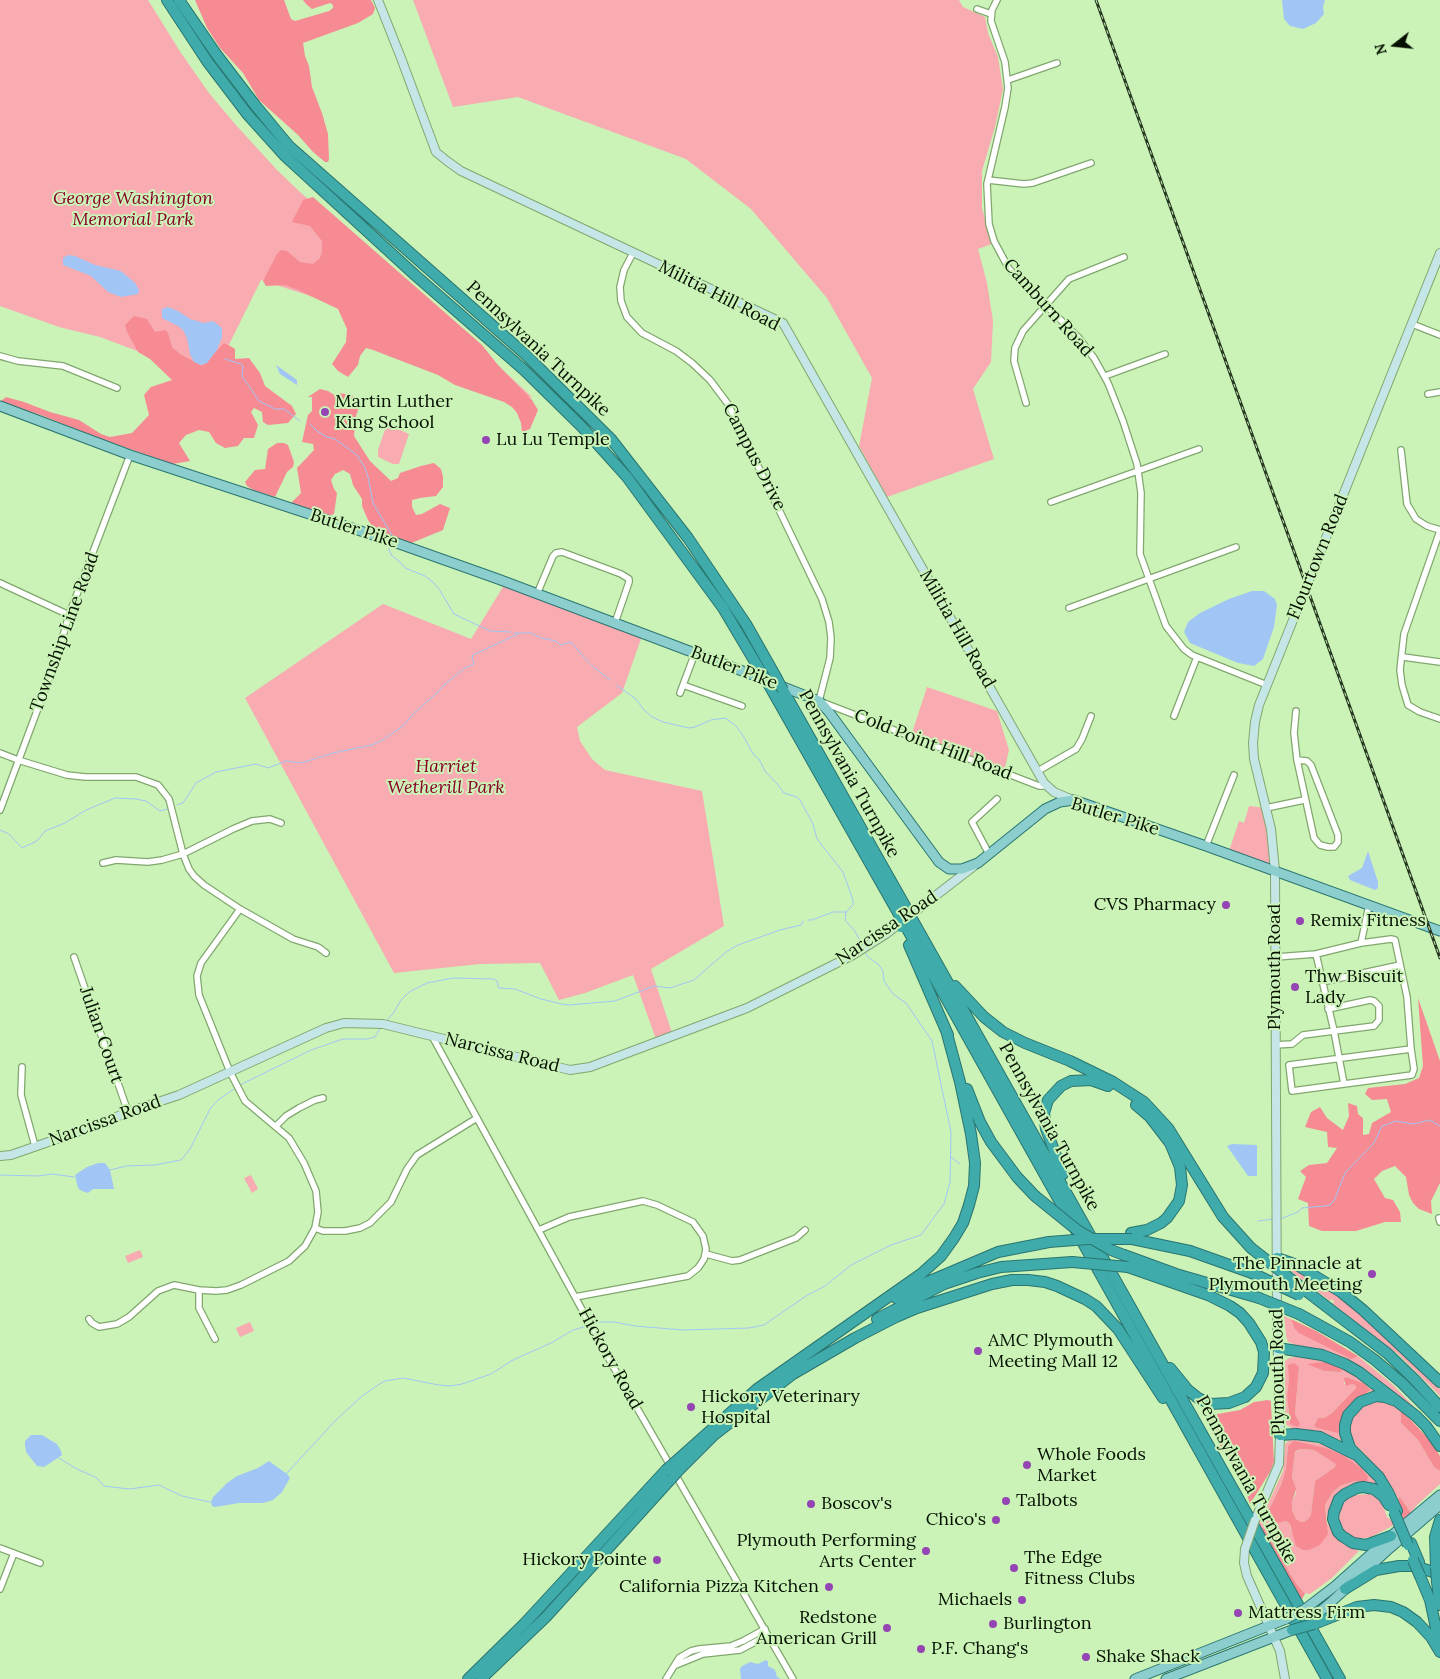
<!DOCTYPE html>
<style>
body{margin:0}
#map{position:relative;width:1440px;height:1679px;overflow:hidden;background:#cbf3b7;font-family:Lora,serif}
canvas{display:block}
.north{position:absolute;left:1370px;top:20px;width:50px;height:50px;-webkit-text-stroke:4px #cbf3b7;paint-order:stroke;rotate:254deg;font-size:14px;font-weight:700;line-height:20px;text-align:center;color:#041000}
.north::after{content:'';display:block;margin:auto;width:18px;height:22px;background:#041000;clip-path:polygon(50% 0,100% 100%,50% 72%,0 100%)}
</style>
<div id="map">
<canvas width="1440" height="1679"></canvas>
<div class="north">N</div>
</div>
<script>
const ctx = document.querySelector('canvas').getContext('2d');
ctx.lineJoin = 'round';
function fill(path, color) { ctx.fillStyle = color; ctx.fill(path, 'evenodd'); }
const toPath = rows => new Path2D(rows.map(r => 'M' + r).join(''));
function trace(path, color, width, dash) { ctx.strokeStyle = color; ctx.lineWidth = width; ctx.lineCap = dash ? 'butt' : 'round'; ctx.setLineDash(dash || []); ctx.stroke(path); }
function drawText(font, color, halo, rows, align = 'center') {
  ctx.font = font + ' Lora,serif'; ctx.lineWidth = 4; ctx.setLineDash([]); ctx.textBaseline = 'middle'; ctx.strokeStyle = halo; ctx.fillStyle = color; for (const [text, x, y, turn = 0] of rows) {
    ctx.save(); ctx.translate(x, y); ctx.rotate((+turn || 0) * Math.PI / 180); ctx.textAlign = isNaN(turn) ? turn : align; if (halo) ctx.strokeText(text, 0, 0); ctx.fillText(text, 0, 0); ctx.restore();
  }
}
fill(toPath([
 [0,0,148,0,181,53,209,93,235,124,277,170,300,192,491,359,533,398,355,337,366,314,261,280,212,379,100,337,59,327,0,306],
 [413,0,959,0,963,7,985,17,988,33,998,57,1003,89,995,127,982,171,982,208,992,244,978,249,987,283,993,321,991,362,973,389,994,459,887,497,859,446,872,378,827,298,751,209,686,159,518,97,453,107],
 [387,424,409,434,399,464,393,464,378,457,378,450],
 [506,582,643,633,622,693,577,727,580,741,592,759,605,770,702,791,724,926,651,969,673,1036,657,1042,633,975,585,993,559,1000,540,963,480,964,394,973,245,698,383,604,471,639],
 [927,687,997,711,1009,750,1004,772,911,736],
 [1249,806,1266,808,1275,871,1228,854,1239,821,1244,823],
 [251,1175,258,1189,252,1193,244,1178],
 [140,1250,143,1257,128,1263,125,1256],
 [1292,1268,1321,1284,1371,1322,1440,1389,1440,1396,1400,1356,1333,1304,1334,1301,1331,1299,1330,1301,1288,1269],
 [1284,1316,1291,1319,1294,1328,1349,1358,1358,1356,1392,1384,1424,1417,1369,1375,1288,1342,1286,1336],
 [250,1322,254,1331,240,1337,236,1328],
 [1296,1357,1331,1362,1309,1364,1324,1371,1340,1372,1344,1368,1355,1374,1378,1391,1356,1401,1343,1441,1314,1432,1293,1429,1285,1424,1285,1361,1289,1358],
 [1299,1367,1295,1414,1298,1420,1289,1418,1287,1396,1289,1378],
 [1347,1377,1365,1384,1371,1389,1369,1393,1349,1406,1340,1423,1331,1431,1318,1428,1314,1426,1318,1418,1324,1418,1332,1413,1356,1388,1356,1386,1352,1384,1344,1384,1344,1378],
 [1377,1401,1385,1402,1393,1405,1401,1411,1401,1423,1418,1440,1434,1467,1440,1471,1440,1484,1416,1506,1411,1513,1400,1497,1398,1498,1377,1467,1352,1441,1350,1423,1352,1418,1359,1408,1370,1402],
 [1295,1439,1326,1445,1345,1453,1358,1462,1383,1490,1357,1483,1348,1486,1334,1497,1329,1513,1329,1520,1333,1533,1343,1544,1359,1551,1332,1578,1310,1594,1303,1593,1297,1585,1265,1531,1258,1526,1283,1471,1285,1444,1288,1441],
 [1288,1446,1326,1448,1363,1482,1355,1481,1340,1486,1333,1492,1325,1505,1328,1524,1291,1530,1290,1524,1286,1521,1278,1523,1264,1520,1281,1485,1286,1468],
 [1300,1449,1314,1450,1337,1464,1335,1467,1315,1481,1311,1514,1309,1518,1304,1522,1301,1522,1296,1519,1292,1510,1292,1502,1296,1493,1292,1477,1295,1453],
 [1370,1494,1381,1500,1387,1517,1396,1524,1371,1537,1357,1539,1348,1536,1342,1528,1339,1522,1340,1508,1348,1498,1355,1495]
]), '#f8abb0');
fill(toPath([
 [195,0,284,0,291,19,295,21,329,11,333,8,333,5,330,3,312,9,306,4,303,0,371,0,375,8,373,14,358,23,303,43,305,56,309,66,312,87,322,113,328,134,329,159,328,162,325,162,313,152,298,135,259,100,243,73,220,48,207,28],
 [313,197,482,345,498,365,532,400,538,410,530,429,522,432,521,423,517,413,512,407,504,402,455,385,438,375,373,350,366,348,360,356,358,365,348,377,338,371,332,364,346,342,347,329,338,309,298,290,285,285,266,286,263,281,277,254,281,250,287,251,300,262,313,264,320,258,322,252,322,241,310,226,292,222,303,200],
 [134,316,147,319,155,332,165,330,168,333,172,347,180,354,202,366,224,343,232,347,235,349,235,359,249,358,260,373,265,386,292,406,296,414,288,423,268,425,263,422,262,412,254,408,251,412,258,425,254,438,244,438,238,446,225,448,216,443,209,432,199,430,186,435,179,443,190,461,173,464,101,439,38,414,19,409,1,401,6,397,24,402,50,412,79,420,101,434,110,437,132,433,149,415,144,395,151,387,172,380,150,359,138,352,127,332,125,325],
 [320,389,328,391,336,396,340,393,351,395,358,400,358,410,356,416,354,436,370,461,391,481,398,478,400,473,421,466,434,463,441,469,443,477,443,487,436,496,420,498,412,500,412,507,416,515,422,514,440,504,450,508,443,530,409,544,380,533,374,529,368,520,362,506,362,499,353,485,350,474,343,470,335,474,331,480,334,489,337,493,334,514,327,516,291,503,301,493,297,468,314,450,313,444,302,442,308,415,312,411,312,397,308,397],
 [277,443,284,443,288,445,294,462,293,467,287,472,275,497,253,490,247,486,245,482,255,470,265,469,268,449],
 [1418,998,1440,1061,1440,1183,1431,1201,1432,1214,1419,1209,1413,1203,1409,1195,1406,1177,1395,1166,1382,1171,1374,1179,1385,1198,1393,1200,1400,1212,1401,1222,1385,1222,1356,1231,1322,1231,1309,1226,1308,1203,1298,1199,1306,1177,1300,1171,1309,1165,1327,1163,1337,1148,1328,1147,1327,1132,1305,1127,1311,1112,1320,1107,1327,1118,1343,1130,1349,1116,1348,1103,1357,1106,1358,1114,1363,1118,1363,1135,1369,1134,1372,1123,1391,1112,1387,1099,1372,1100,1365,1094,1368,1088,1405,1084,1419,1078,1423,1066],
 [1291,1319,1316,1331,1358,1356,1352,1359,1349,1358,1299,1333,1294,1328],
 [1323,1362,1331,1362,1344,1368,1340,1372,1324,1371,1307,1364],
 [1294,1363,1299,1367,1295,1414,1300,1424,1298,1427,1290,1424,1287,1396,1289,1378,1288,1365],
 [1347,1377,1365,1384,1371,1390,1349,1406,1343,1414,1338,1433,1317,1428,1314,1426,1318,1418,1324,1418,1332,1413,1356,1388,1356,1386,1352,1384,1346,1386,1344,1380,1344,1378],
 [1268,1400,1271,1401,1271,1404,1274,1462,1270,1472,1250,1504,1243,1483,1212,1433,1208,1424,1209,1417,1212,1415,1240,1410,1254,1402],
 [1401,1411,1411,1420,1433,1444,1440,1456,1440,1471,1434,1467,1418,1440,1401,1423],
 [1294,1441,1326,1448,1344,1456,1361,1468,1368,1477,1367,1481,1363,1482,1355,1481,1340,1486,1333,1492,1325,1505,1328,1534,1320,1545,1309,1550,1303,1550,1296,1546,1290,1524,1286,1521,1279,1523,1264,1520,1281,1485,1286,1468,1288,1446],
 [1300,1449,1314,1450,1336,1464,1335,1467,1315,1481,1311,1514,1309,1518,1304,1522,1301,1522,1296,1519,1292,1510,1292,1502,1296,1489,1292,1477,1295,1452],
 [1400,1497,1411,1513,1403,1520,1398,1498],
 [1259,1528,1266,1529,1265,1531,1297,1585,1305,1594,1300,1602]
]), '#f68b94');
fill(toPath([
 [1282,0,1325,0,1323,7,1324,14,1316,23,1303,29,1290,26,1284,19],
 [68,255,75,256,95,265,121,271,135,283,139,290,138,294,121,297,108,292,91,276,63,265,63,258],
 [168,307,178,311,190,319,204,323,213,321,222,328,222,337,217,350,207,363,201,365,194,362,190,354,187,338,183,330,178,326,162,318,162,309],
 [276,365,297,380,297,385,280,374],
 [1252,591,1264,591,1275,599,1277,605,1274,627,1263,659,1254,666,1238,663,1190,643,1184,632,1188,622,1200,613,1229,599],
 [1368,851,1378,882,1378,888,1375,890,1350,880,1348,876,1362,868],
 [1232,1144,1257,1145,1257,1176,1248,1176,1227,1146],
 [98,1163,105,1163,110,1170,114,1189,93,1189,88,1193,82,1191,78,1188,75,1175,87,1167],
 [31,1435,42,1435,57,1444,61,1451,62,1455,44,1467,37,1466,26,1452,25,1445,25,1441],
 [269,1461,287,1474,290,1478,282,1492,273,1500,263,1503,239,1503,215,1507,212,1506,211,1502,213,1497,227,1483,237,1476,258,1468],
 [766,1660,768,1662,768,1666,775,1670,777,1677,781,1679,741,1679,740,1669,742,1666,750,1662,758,1664]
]), '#a1c5f4');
trace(toPath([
 [225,359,241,364,243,366,242,376,259,401,275,409,284,409,300,421],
 [310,424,317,431,327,437,335,439,357,455,365,468,368,477,373,503,393,537],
 [390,546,389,550,392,556,399,561,405,568,425,576,433,582,439,589,454,614,490,631,511,632],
 [514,633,531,633,541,638,556,641,560,645,571,642,589,663],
 [591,665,610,680],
 [616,685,636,699,643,709,652,717,663,722,689,728,695,727,711,720,725,718,736,726,744,737,753,754,759,759,765,771,778,785,784,793,797,797,800,800,813,824,817,839,843,872,853,900,853,905,846,912,845,920,855,931,862,945],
 [177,805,183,803,196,783,216,772,256,764,268,768,286,761,301,763,333,753,372,745,381,741,403,726,414,713,437,693,445,684,465,668,474,664,472,657,473,655,518,634],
 [0,830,9,834,22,848,37,841,45,831,65,823,86,810,115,798,136,799,146,801,160,811,167,809],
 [808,920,812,920,833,912,846,912],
 [386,1021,393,1014,401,1000,409,992,427,983,453,978,494,979,497,981,498,986,499,988,515,989,541,999,561,1004,569,1005,615,1001,654,986,670,988,694,980,726,952,738,945,780,930,801,925,803,921],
 [240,1085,311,1050,343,1039,367,1039,375,1037,380,1028],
 [951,1157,960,1164],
 [110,1170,126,1166,155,1165,181,1160,190,1149,210,1109,218,1100,237,1087],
 [0,1175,38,1176,52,1174,74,1177],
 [1280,1219,1298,1212,1302,1208,1324,1206,1330,1205,1334,1201,1345,1173,1374,1143,1382,1126,1396,1121,1413,1124,1430,1120,1440,1126],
 [1258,1221,1274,1219],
 [594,1324,601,1322,614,1322,635,1326,683,1330,749,1328,764,1325,806,1296,825,1286,851,1265,891,1245,921,1235,944,1204,950,1182,951,1132,932,1041,906,1003,893,994,884,981,883,971,879,965,867,956,865,951],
 [57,1457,77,1469,97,1478,104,1486,129,1489,159,1485,182,1496,210,1502],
 [286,1474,336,1420,362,1396,378,1385,385,1381,403,1378,439,1385,450,1386,462,1384,491,1374,513,1360,553,1342,573,1330,587,1326]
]), '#a1c5f4', 1);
const street = toPath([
 [997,0,992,10,991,21,1005,62,1008,88,1005,107,987,184,989,224,994,241,1009,269,1078,337,1094,358,1108,383,1123,421,1137,464,1141,493,1140,554,1166,626,1184,649,1192,655,1267,685],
 [977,9,991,14],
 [1008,80,1057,63],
 [988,180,1024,184,1033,183,1091,163],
 [633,253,624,270,620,287,621,301,627,317,642,333,676,351,692,363,710,380,728,404,822,599,829,622,831,638,830,658,819,701,1039,786,1047,786],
 [1412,324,1440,335],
 [0,356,18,361,63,366,117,388],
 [1105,376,1165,354],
 [1428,394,1440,392],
 [1026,403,1014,361,1015,348,1023,331,1069,279,1124,257],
 [1401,450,1407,504,1416,519,1427,526,1440,530],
 [1051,502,1199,449],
 [1440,531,1404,634,1400,670,1402,685,1408,705,1420,712,1440,719],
 [0,583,69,615],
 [537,594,553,556,556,553,562,552,621,574,629,579,629,582,615,623],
 [1069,608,1236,547],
 [1403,657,1440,662],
 [683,685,742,706],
 [680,693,695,653],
 [1296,711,1294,733,1297,760,1314,838,1320,845,1328,847,1334,847,1338,842,1338,835,1311,765,1307,761,1297,760],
 [1174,716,1197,657],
 [0,753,18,760,67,775,85,777,136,777,158,785,169,799,183,854,189,869,194,876,204,885,240,909,293,939,318,947,326,953],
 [1038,771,1076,749,1082,739,1091,716],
 [1266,808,1304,800],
 [0,810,56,660,69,615,130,455],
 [1206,846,1234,775],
 [989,854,972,822,997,799],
 [103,863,116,860,148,862,162,860,183,854,233,829,252,821,270,819,281,823],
 [1361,943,1369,905],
 [74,957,128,1112],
 [1276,957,1316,954,1361,943,1391,939,1395,940,1407,997,1411,1049,1414,1069,1412,1075,1344,1084,1334,1031,1316,954],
 [1322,982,1400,965],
 [432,1036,614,1368,793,1679],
 [1275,1045,1292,1044,1303,1035,1374,1026,1379,1020,1379,1006,1374,1001,1370,1000,1328,1009],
 [22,1067,21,1095,35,1146],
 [1344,1084,1292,1091,1289,1065,1411,1049],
 [276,1126,286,1116,299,1108,315,1100,323,1098],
 [1439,1218,1440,1222],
 [315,1228,323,1231,345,1231,360,1228,370,1223,391,1202,407,1169,417,1155,477,1118],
 [539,1230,569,1217,643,1201,657,1205,693,1222,703,1236,706,1249,704,1259,698,1268,688,1276,575,1297],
 [706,1254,732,1261,740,1260,796,1238,805,1230],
 [199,1290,199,1308,215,1339],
 [89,1319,92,1323,99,1327,117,1324,129,1317,158,1291,174,1285,199,1290,216,1291,227,1290,241,1285,289,1261,305,1246,315,1228,318,1212,316,1191,304,1163,289,1138,245,1101,230,1072,199,995,197,976,201,963,240,909],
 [0,1548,40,1563],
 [0,1589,14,1553],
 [676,1665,703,1654,740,1650,768,1635],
 [666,1679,679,1658,691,1651,699,1649,731,1646,743,1641,765,1629]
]);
const secondary = toPath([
 [378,0,401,58,436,152,447,161,461,171,783,323,1044,783,1054,792,1073,800],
 [0,1156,11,1155,97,1125,128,1112,179,1095,326,1028,344,1023,383,1024,570,1070,590,1067,747,1008,853,955,886,934,974,866],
 [1255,1520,1279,1464,1280,1435,1277,1323,1275,871,1271,829,1254,759,1253,743,1255,722,1259,705,1440,253],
 [1245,1549,1244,1563,1247,1576,1280,1651,1285,1679]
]);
const primary = toPath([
 [0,406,130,455,391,541,498,579,753,675,819,701,829,712,939,862,949,869,962,869,978,863,1045,809,1060,802,1074,800,1206,846,1440,931],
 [1305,1609,1335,1586,1391,1536,1440,1495],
 [1311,1619,1329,1604,1390,1548,1440,1505],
 [1135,1679,1286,1619],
 [1166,1679,1292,1630]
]);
const highway = toPath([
 [167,0,207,61,248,115,284,155,415,275,524,370,582,427,627,477,723,608,761,672],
 [179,0,216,54,255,105,289,146,526,355,611,439,688,538,746,624,776,677],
 [769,685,901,918],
 [783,690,909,913],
 [912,919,1340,1679],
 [905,925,1327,1679],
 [909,945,948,1035],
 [955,986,984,1017,1003,1032,1025,1043,1070,1061,1113,1082,1144,1102,1168,1128,1223,1217,1251,1248],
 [967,1089,980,1122,991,1142,1017,1177,1035,1196],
 [1063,1174,1046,1129,1044,1113,1048,1100,1061,1086,1071,1081,1091,1080,1108,1086],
 [1131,1233,1147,1230,1161,1223,1167,1218,1179,1201,1182,1185,1180,1167,1170,1143,1150,1117,1136,1105],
 [1132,1239,1190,1251,1252,1273],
 [1124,1255,1176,1274,1259,1298],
 [1277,1258,1297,1265,1341,1292,1363,1310,1440,1382],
 [1128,1267,1208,1295,1230,1306,1240,1313,1249,1323,1261,1342,1264,1352,1263,1373,1256,1387,1245,1397,1229,1403,1211,1404,1198,1398,1188,1390,1170,1368],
 [1301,1287,1387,1353,1415,1380,1440,1407],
 [896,1298,925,1283,998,1252,1049,1242],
 [1299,1314,1350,1342,1375,1360,1402,1383,1440,1421],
 [877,1319,944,1284,977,1273,1001,1267,1072,1262],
 [1278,1348,1322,1355,1345,1364,1359,1372,1416,1416,1426,1426,1440,1446],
 [793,1374,855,1338,896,1317,917,1308,992,1284,1012,1280,1028,1280,1045,1282,1057,1286,1085,1299,1096,1306,1118,1329,1163,1398],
 [1393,1400,1385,1397,1376,1396,1360,1402,1348,1415,1345,1425,1345,1433,1350,1448,1379,1477,1388,1492,1397,1511],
 [1280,1435,1296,1434,1320,1437,1354,1454],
 [674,1463,757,1389,921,1274,941,1256,954,1238,963,1223,969,1205,974,1186,975,1163,971,1134,960,1082,946,1030],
 [678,1471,714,1435,798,1370],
 [1389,1505,1383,1496,1374,1489,1363,1487,1357,1488,1345,1494,1339,1499,1334,1512,1333,1519,1338,1532,1342,1536,1353,1543,1366,1545,1391,1536],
 [1411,1543,1419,1562],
 [1436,1567,1435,1537,1440,1520],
 [1420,1576,1430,1600,1440,1647],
 [1437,1582,1440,1605],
 [1345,1589,1376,1570,1399,1566,1415,1566,1433,1572,1440,1577],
 [1314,1624,1357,1607,1374,1605,1391,1607,1403,1612,1417,1622,1431,1637,1440,1652],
 [468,1679,525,1623,666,1470],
 [481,1679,546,1617,671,1479]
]);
trace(street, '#81a76e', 8);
trace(secondary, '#81a76e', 10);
trace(primary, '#2a756f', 11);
trace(highway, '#2a756f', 12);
trace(street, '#fff', 5.5);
trace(secondary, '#c5e6e6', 8);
trace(primary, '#8ccdcd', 9);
trace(highway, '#3fabab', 10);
const rail = toPath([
 [1096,0,1440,958]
]);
trace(rail, '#273821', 3);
trace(rail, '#cbf3b7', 1, [4]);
const secondaryBridge = toPath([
 [1245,1549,1255,1520]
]);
const primaryBridge = toPath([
 [1286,1619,1305,1609]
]);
const highwayBridge = toPath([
 [761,672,769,685],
 [776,677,783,690],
 [909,913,912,919],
 [898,920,901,927],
 [1035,1196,1077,1230,1111,1250,1124,1255],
 [1049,1242,1088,1239,1132,1239],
 [1251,1248,1301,1287],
 [1072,1262,1128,1267],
 [1252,1273,1299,1295],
 [1259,1298,1299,1314],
 [666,1470,674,1463],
 [671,1479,678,1471],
 [1394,1512,1408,1545],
 [1413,1560,1420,1576],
 [1436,1567,1437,1582],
 [1292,1630,1314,1624]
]);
trace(secondaryBridge, '#81a76e', 10, []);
trace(primaryBridge, '#2a756f', 11, []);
trace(highwayBridge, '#2a756f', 12, []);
trace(secondaryBridge, '#c5e6e6', 8);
trace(primaryBridge, '#8ccdcd', 9);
trace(highwayBridge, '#3fabab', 10);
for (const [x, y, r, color] of [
 [325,412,5,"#9444b3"],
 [486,440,5,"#9444b3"],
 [1226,905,5,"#9444b3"],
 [1300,921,5,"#9444b3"],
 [1295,987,5,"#9444b3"],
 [1372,1274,5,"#9444b3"],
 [978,1351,5,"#9444b3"],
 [691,1407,5,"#9444b3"],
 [1027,1465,5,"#9444b3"],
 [1006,1501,5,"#9444b3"],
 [811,1504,5,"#9444b3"],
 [996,1520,5,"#9444b3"],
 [926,1551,5,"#9444b3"],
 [657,1560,5,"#9444b3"],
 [1014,1568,5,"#9444b3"],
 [829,1587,5,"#9444b3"],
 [1022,1600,5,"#9444b3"],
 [1238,1613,5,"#9444b3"],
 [993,1624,5,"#9444b3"],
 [887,1628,5,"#9444b3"],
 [921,1649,5,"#9444b3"],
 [1086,1657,5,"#9444b3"]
]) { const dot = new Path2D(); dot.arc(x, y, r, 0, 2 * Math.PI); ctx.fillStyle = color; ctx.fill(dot); trace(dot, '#cbf3b7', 2); }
drawText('italic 18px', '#880029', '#cbf3b7', [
 ["George Washington",133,199],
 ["Memorial Park",133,220],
 ["Harriet",446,767],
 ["Wetherill Park",446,788]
]);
drawText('18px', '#041000', '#cbf3b7', [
 ["Militia Hill Road",719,296,27],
 ["Camburn Road",1048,308,48],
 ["Pennsylvania Turnpike",538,349,43],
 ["Campus Drive",754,457,63],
 ["Butler Pike",354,529,18],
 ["Flourtown Road",1318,557,-68],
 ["Militia Hill Road",957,629,60],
 ["Township Line Road",65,632,-70],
 ["Butler Pike",734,668,21],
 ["Cold Point Hill Road",933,745,21],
 ["Pennsylvania Turnpike",849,774,61],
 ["Butler Pike",1115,817,17],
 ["Narcissa Road",887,928,-34],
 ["Plymouth Road",1275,967,-90],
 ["Julian Court",101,1035,71],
 ["Narcissa Road",502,1053,14],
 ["Narcissa Road",105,1121,-20],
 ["Pennsylvania Turnpike",1049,1127,61],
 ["Hickory Road",610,1359,61],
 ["Plymouth Road",1278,1372,-91],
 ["Pennsylvania Turnpike",1246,1480,61]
]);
drawText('18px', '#041000', '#cbf3b7', [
 ["Martin Luther",335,402],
 ["King School",335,423],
 ["Lu Lu Temple",496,440],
 ["CVS Pharmacy",1216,905,"right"],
 ["Remix Fitness",1310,921],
 ["Thw Biscuit",1305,977],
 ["Lady",1305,998],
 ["The Pinnacle at",1362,1264,"right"],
 ["Plymouth Meeting",1362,1285,"right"],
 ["AMC Plymouth",988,1341],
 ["Meeting Mall 12",988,1362],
 ["Hickory Veterinary",701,1397],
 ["Hospital",701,1418],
 ["Whole Foods",1037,1455],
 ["Market",1037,1476],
 ["Talbots",1016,1501],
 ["Boscov's",821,1504],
 ["Chico's",986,1520,"right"],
 ["Plymouth Performing",916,1541,"right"],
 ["Arts Center",916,1562,"right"],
 ["The Edge",1024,1558],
 ["Fitness Clubs",1024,1579],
 ["Hickory Pointe",647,1560,"right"],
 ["California Pizza Kitchen",819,1587,"right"],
 ["Michaels",1012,1600,"right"],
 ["Mattress Firm",1248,1613],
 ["Redstone",877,1618,"right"],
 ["American Grill",877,1639,"right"],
 ["Burlington",1003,1624],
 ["P.F. Chang's",931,1649],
 ["Shake Shack",1096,1657]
], 'left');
</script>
